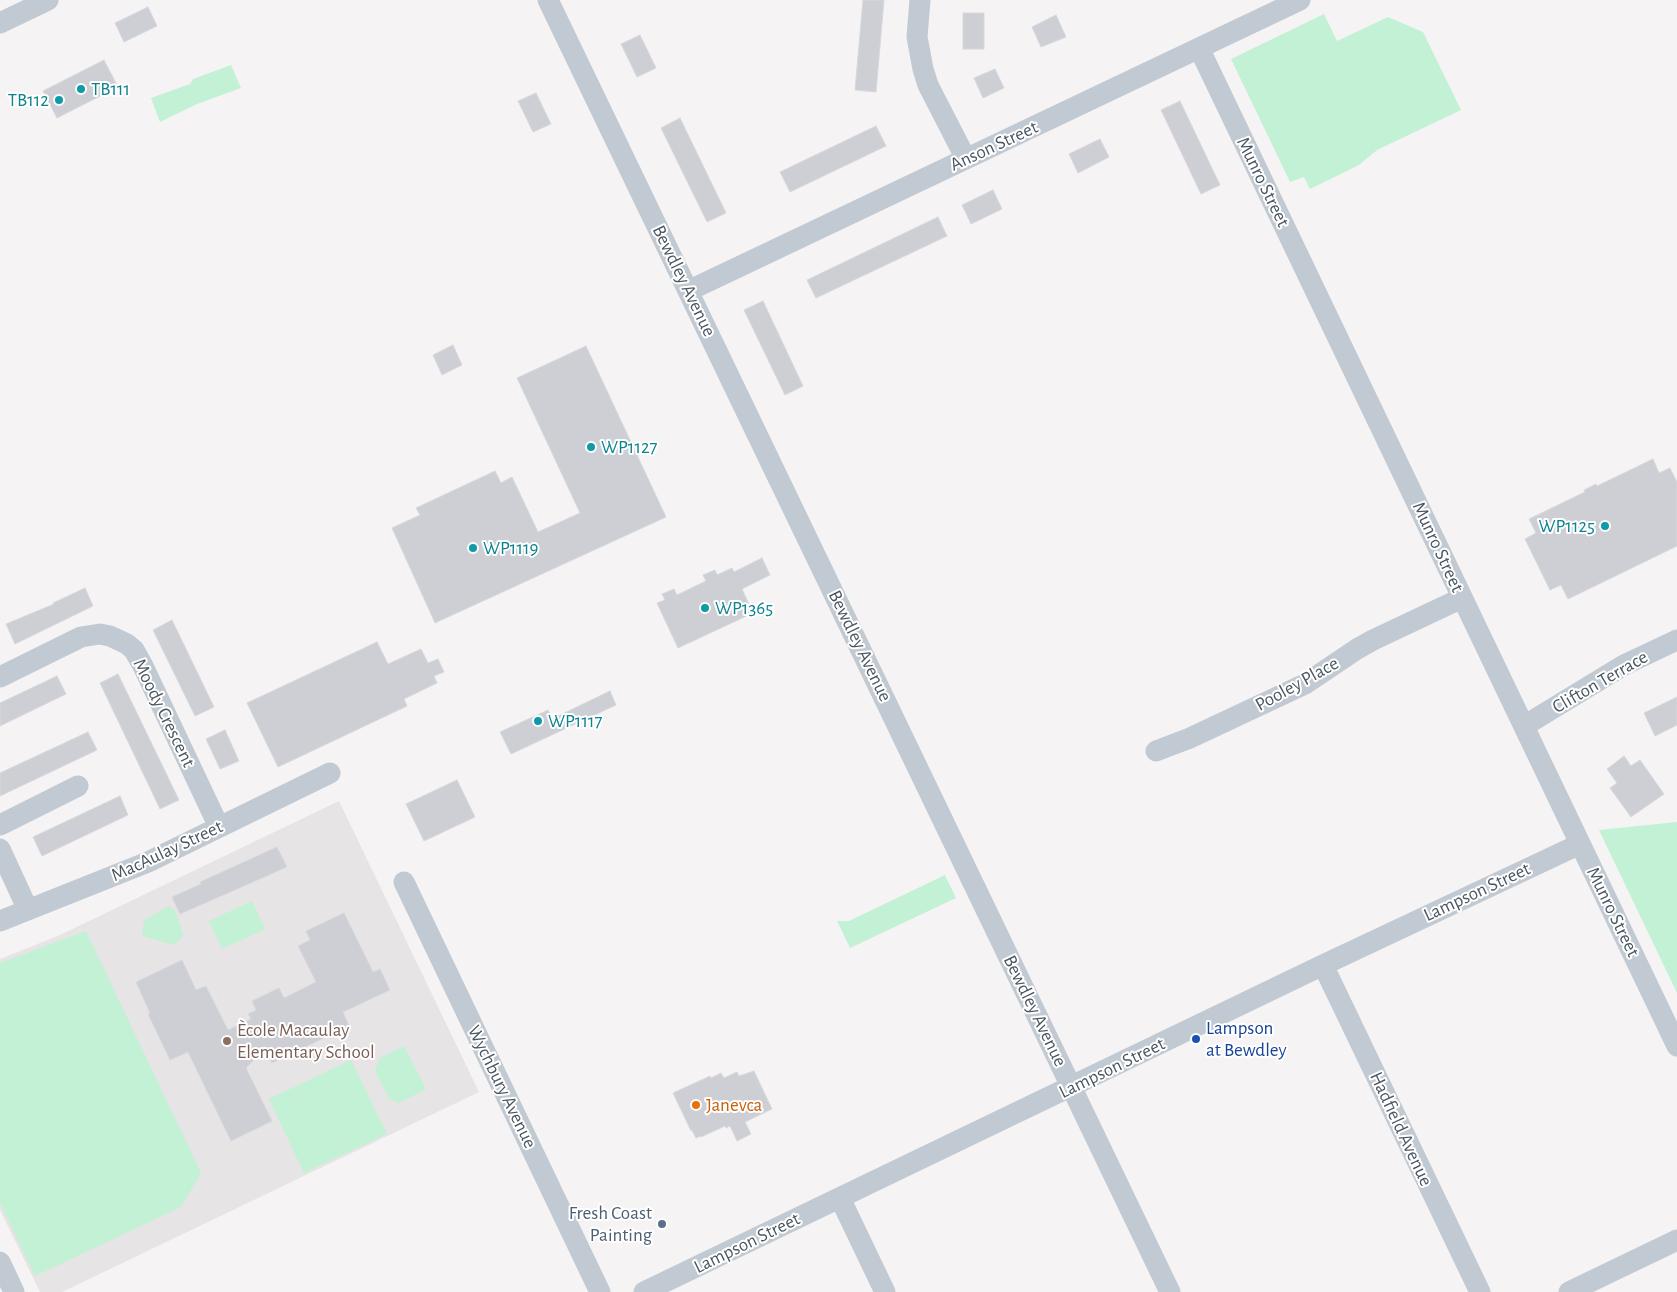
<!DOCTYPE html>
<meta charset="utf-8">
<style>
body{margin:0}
canvas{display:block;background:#f5f3f3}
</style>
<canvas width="1677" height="1292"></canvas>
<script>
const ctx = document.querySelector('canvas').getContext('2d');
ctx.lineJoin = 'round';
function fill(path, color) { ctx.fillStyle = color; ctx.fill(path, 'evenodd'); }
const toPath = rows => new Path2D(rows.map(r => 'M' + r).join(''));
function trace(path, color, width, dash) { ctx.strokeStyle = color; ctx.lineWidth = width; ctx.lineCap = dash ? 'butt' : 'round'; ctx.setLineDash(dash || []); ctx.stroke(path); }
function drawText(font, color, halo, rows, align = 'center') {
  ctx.font = font + ' "Alegreya Sans",sans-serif'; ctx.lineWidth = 4; ctx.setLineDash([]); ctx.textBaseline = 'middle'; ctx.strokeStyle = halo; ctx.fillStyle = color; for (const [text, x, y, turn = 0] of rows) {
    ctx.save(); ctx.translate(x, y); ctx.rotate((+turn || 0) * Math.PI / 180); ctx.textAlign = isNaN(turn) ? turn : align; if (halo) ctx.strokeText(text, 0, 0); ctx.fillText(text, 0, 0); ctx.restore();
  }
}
fill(toPath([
 [339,801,479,1092,62,1292,40,1292,0,1210,0,959,60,935]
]), '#e6e4e5');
fill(toPath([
 [1324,14,1337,41,1388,17,1423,32,1461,110,1377,150,1359,165,1310,189,1304,177,1290,182,1231,59],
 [231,65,241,88,197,104,160,122,151,98,190,84,193,79],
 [1677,822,1677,993,1599,830],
 [945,875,956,898,850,948,837,921,849,921],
 [252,901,265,929,222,949,209,921],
 [169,906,176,912,183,936,174,945,142,936,144,920],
 [86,931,201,1173,181,1207,35,1276,0,1203,0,963],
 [404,1046,426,1089,399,1103,389,1099,375,1071,380,1058],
 [351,1060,387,1134,304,1173,269,1099]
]), '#c3f1d5');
const building = toPath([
 [863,0,884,0,876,92,855,90,863,0],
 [148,7,157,26,124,42,115,23,148,7],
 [963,13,984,13,984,49,963,49,963,13],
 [1056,15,1066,37,1041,47,1032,27,1056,15],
 [640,35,656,68,637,77,621,44,640,35],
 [104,60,118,87,57,118,43,91,104,60],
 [995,69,1004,88,983,98,974,78,995,69],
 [536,93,551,124,533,132,518,101,536,93],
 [1180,101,1220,185,1201,194,1161,110,1180,101],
 [680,118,726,213,707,222,661,128,680,118],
 [876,126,886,146,790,192,780,172,876,126],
 [1100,139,1109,157,1078,173,1069,154,1100,139],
 [993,190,1002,209,971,224,962,205,993,190],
 [938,217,947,236,816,298,807,280,938,217],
 [763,301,803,386,785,395,744,310,763,301],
 [453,345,462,365,442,375,433,355,453,345],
 [586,346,666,517,435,623,392,528,420,515,416,508,495,471,501,483,512,477,538,532,580,513,517,378,586,346],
 [1653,459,1659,473,1670,468,1677,482,1677,546,1568,599,1561,585,1550,590,1525,539,1536,533,1529,519,1585,492,1584,490,1596,484,1597,486,1653,459],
 [762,558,770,575,742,589,753,613,678,648,657,603,665,600,662,594,674,589,677,595,706,581,703,575,715,570,717,575,732,568,734,572,762,558],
 [85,588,93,606,15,644,6,624,54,604,53,603,85,588],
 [172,620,214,707,195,716,153,630,172,620],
 [377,642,388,664,421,649,428,663,438,659,444,672,434,676,437,683,404,699,407,706,278,767,247,703,377,642],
 [118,674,179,800,160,809,100,683,118,674],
 [57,676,66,694,0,726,0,703,57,676],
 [610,691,616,705,511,754,500,732,548,710,552,719,610,691],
 [1677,697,1677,725,1655,736,1644,713,1677,697],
 [225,730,239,761,220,769,206,739,225,730],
 [88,732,97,750,0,796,0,773,88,732],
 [1624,756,1631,766,1640,760,1664,794,1631,817,1610,788,1617,783,1607,769,1624,756],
 [457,780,475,817,424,841,406,804,457,780],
 [120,796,128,815,42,856,33,837,120,796],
 [277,847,287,867,180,914,172,897,201,884,200,882,277,847],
 [344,913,373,972,380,969,390,990,343,1012,349,1026,272,1063,265,1049,246,1068,272,1121,231,1141,188,1052,170,1060,148,1014,150,1013,136,982,182,960,196,990,206,986,228,1030,251,1019,248,1014,256,1010,252,1001,279,988,284,998,316,982,298,946,310,940,306,931,344,913],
 [754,1071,772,1109,745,1122,751,1134,737,1141,730,1126,726,1128,725,1126,701,1137,701,1136,696,1138,692,1130,691,1131,673,1093,710,1076,711,1078,721,1073,724,1078,737,1072,739,1076,754,1071]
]);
fill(building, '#cdcfd5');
trace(building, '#d7d9de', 1);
trace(toPath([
 [548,0,1170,1292],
 [920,0,917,37,923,69,928,85,966,159],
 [0,23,48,0],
 [1199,48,1677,1046],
 [688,291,1300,0],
 [0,677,81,637,100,634,110,636,127,644,134,650,143,666,219,827],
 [1524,726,1624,665,1677,640],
 [1156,751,1190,738,1305,684,1357,649,1373,640,1462,598],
 [0,825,78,786],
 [0,849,28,910],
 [404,882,600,1292],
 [0,921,148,862,330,773],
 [1323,965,1480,1292],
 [840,1198,885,1292],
 [0,1262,14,1292],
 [644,1292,1323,965,1580,844],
 [1569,1292,1677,1240]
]), '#c1cad2', 21);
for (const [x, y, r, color] of [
 [81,89,5,"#0f9aa8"],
 [59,100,5,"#0f9aa8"],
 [591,447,5,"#0f9aa8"],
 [1605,526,5,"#0f9aa8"],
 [473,548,5,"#0f9aa8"],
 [705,608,5,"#0f9aa8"],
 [538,721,5,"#0f9aa8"],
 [1196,1039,5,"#1a4fb4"],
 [227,1041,5,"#8d6e63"],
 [696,1105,5,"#e8710a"],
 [662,1224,5,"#5c6f8a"]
]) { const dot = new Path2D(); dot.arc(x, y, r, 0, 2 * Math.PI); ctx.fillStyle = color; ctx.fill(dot); trace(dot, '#fff', 2); }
drawText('19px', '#0d838f', '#fff', [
 ["TB111",91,89],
 ["TB112",49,100,"right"],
 ["WP1127",601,447],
 ["WP1125",1595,526,"right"],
 ["WP1119",483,548],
 ["WP1365",715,608],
 ["WP1117",548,721]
], 'left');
drawText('19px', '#4a5661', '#fff', [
 ["Anson Street",994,146,-25],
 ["Munro Street",1263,182,64],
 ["Bewdley Avenue",684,281,64],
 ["Munro Street",1438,547,65],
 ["Bewdley Avenue",860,646,64],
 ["Clifton Terrace",1600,682,-30],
 ["Pooley Place",1297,684,-29],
 ["Moody Crescent",164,713,64],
 ["MacAulay Street",167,851,-25],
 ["Lampson Street",1477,892,-25],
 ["Munro Street",1613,912,64],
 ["Bewdley Avenue",1035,1011,64],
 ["Lampson Street",1112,1068,-26],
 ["Wychbury Avenue",502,1087,64],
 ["Hadfield Avenue",1401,1129,65],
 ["Lampson Street",747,1243,-26]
]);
drawText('19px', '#164399', '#fff', [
 ["Lampson",1206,1028],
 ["at Bewdley",1206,1050]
], 'left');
drawText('19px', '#785e54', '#fff', [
 ["Ècole Macaulay",237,1030],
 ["Elementary School",237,1052]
], 'left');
drawText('19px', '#c56008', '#fff', [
 ["Janevca",706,1105]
], 'left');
drawText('19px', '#4e5e75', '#fff', [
 ["Fresh Coast",652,1213],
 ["Painting",652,1235]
], 'right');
</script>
